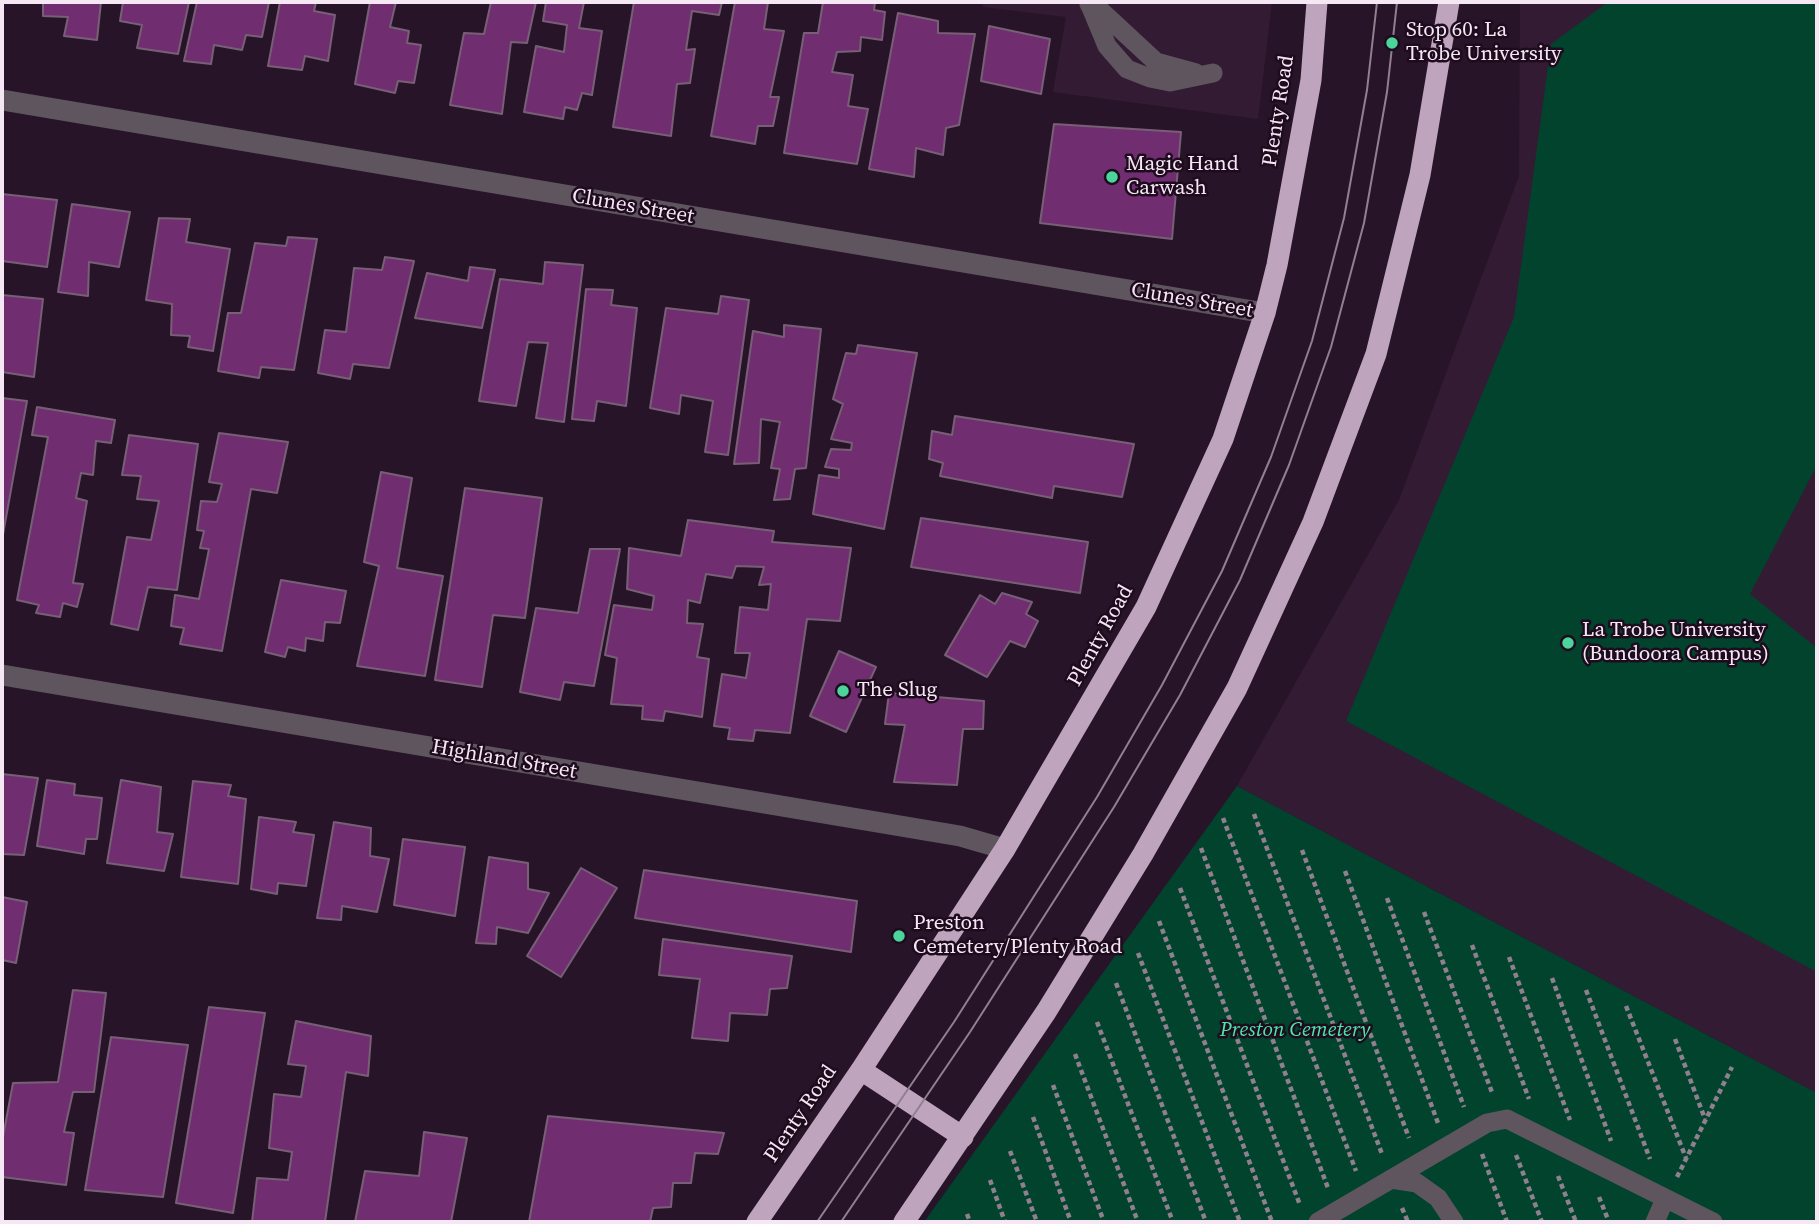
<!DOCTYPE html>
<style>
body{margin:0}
#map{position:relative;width:1819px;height:1224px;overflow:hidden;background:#281428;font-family:"Source Serif 4",serif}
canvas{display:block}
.frame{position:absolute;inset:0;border:4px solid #f5e7f4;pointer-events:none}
</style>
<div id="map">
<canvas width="1819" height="1224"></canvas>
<div class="frame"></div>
</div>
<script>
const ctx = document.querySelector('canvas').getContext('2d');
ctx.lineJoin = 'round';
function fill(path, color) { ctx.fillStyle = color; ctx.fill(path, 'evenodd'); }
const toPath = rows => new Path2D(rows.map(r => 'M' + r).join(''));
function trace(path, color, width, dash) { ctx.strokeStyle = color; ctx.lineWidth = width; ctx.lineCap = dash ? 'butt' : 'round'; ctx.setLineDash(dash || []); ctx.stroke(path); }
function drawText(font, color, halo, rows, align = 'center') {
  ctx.font = font + ' "Source Serif 4",serif'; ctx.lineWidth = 5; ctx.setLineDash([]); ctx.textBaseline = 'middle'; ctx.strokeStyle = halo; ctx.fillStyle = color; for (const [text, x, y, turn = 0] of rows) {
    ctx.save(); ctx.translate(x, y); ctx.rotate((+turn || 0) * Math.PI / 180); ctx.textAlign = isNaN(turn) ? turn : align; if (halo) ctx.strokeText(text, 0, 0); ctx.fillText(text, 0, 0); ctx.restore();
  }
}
fill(toPath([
 [983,2,1272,2,1258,119,1053,92,1066,17,983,7],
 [1520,2,1817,2,1817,1093,1237,786,1399,500,1519,176]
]), '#341b34');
fill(toPath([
 [1608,2,1817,2,1817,465,1750,594,1817,648,1817,972,1346,721,1514,317,1551,44],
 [1237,786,1817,1093,1817,1222,924,1222]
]), '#01432c');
const building = toPath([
 [43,2,101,2,97,40,64,36,68,17,43,16,43,2],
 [123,2,189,2,178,54,137,48,142,25,120,21,123,2],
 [197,2,269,2,262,37,246,35,242,50,214,45,211,64,184,61,197,2],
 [280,2,316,2,314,11,335,15,328,61,305,56,302,70,268,66,280,2],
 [370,2,396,2,390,27,409,31,407,43,421,45,414,83,398,81,395,93,355,84,370,2],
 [491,2,536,2,527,43,511,42,502,114,450,105,464,33,484,34,491,2],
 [546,2,584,2,579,28,602,31,592,95,582,93,577,110,565,107,563,119,524,112,536,46,564,52,567,25,543,21,546,2],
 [634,2,722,2,719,15,692,11,686,50,695,49,690,83,677,84,671,136,613,127,634,2],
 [735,2,768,2,764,29,784,31,770,97,779,97,773,126,758,126,755,144,711,136,735,2],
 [823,2,875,2,874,10,885,12,882,40,861,37,860,51,837,52,832,72,853,75,848,106,868,109,857,164,784,153,804,33,818,33,823,2],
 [898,13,938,21,938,33,975,34,959,125,946,128,943,155,916,148,914,177,869,169,898,13],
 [989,26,1050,39,1041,94,981,81,989,26],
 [1054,124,1181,132,1172,239,1040,223,1054,124],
 [2,194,57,200,47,267,2,261,2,194],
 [72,204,130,212,119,267,89,262,88,296,58,292,72,204],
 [159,218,190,219,186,242,230,249,213,351,188,347,190,336,171,335,172,304,146,300,159,218],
 [288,237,317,239,294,370,261,367,259,378,218,371,228,313,241,313,255,243,286,246,288,237],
 [385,257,414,261,389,368,353,364,350,379,318,373,325,330,346,332,354,268,382,270,385,257],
 [545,262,583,265,564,422,536,418,548,343,528,342,516,406,479,401,500,279,543,284,545,262],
 [470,267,495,270,482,328,415,318,427,273,468,281,470,267],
 [586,289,613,290,611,305,637,308,626,406,597,401,594,421,572,419,586,289],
 [2,295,43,299,34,377,2,372,2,295],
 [721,296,749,300,728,455,705,452,713,401,681,395,679,414,650,408,666,308,718,314,721,296],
 [784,325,821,329,806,468,795,469,790,499,774,500,780,469,771,468,780,422,761,419,759,463,734,464,753,331,784,337,784,325],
 [858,345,917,353,884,529,813,514,819,475,839,478,839,469,825,467,831,449,851,450,852,443,831,439,843,404,833,399,846,353,856,354,858,345],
 [2,398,27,401,2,540,2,398],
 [37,407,115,420,111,443,96,441,93,475,81,473,76,498,87,501,73,583,83,584,77,607,63,603,60,617,36,613,39,605,17,600,48,437,32,435,37,407],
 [955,416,1134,444,1122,497,1054,486,1052,498,940,476,943,463,929,459,932,431,952,435,955,416],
 [219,433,288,442,277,493,251,489,222,651,180,644,184,628,171,626,175,595,199,599,209,549,200,548,204,531,197,530,201,501,217,502,222,484,209,482,219,433],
 [129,435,198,444,177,590,148,587,138,630,111,624,127,537,151,540,159,501,137,499,141,476,122,475,129,435],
 [381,472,412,478,397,568,443,576,425,676,357,666,379,566,364,562,381,472],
 [465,488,542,498,525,618,493,615,482,687,435,680,465,488],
 [921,518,1088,542,1080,593,911,567,921,518],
 [688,520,774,531,772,542,851,548,840,621,807,619,790,733,755,730,753,741,728,739,730,728,714,726,722,674,746,678,750,653,735,653,740,607,768,610,771,584,759,585,764,567,736,566,732,578,706,574,700,603,688,600,687,623,703,624,697,657,709,659,702,717,665,711,663,721,642,719,643,706,611,704,617,658,605,655,614,605,652,610,654,596,627,589,629,548,681,556,688,520],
 [590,549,620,549,594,686,564,682,560,700,520,692,536,608,578,613,590,549],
 [281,580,346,591,340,623,325,622,323,641,306,638,305,651,288,647,285,657,265,652,281,580],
 [1002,593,1032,602,1026,614,1038,621,1025,647,1010,641,987,677,945,655,980,595,995,604,1002,593],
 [839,651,876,667,846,732,810,716,839,651],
 [889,693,984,701,983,729,963,729,957,785,894,782,905,725,885,724,889,693],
 [2,774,38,778,24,855,2,854,2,774],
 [47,780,75,784,74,795,102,798,97,839,86,839,84,854,37,846,47,780],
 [121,780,161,787,157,832,173,834,164,871,107,863,121,780],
 [193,781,231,785,228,796,246,799,238,884,181,877,193,781],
 [259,817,296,822,293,832,314,835,306,886,278,883,277,894,251,889,259,817],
 [334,822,371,828,370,856,389,859,377,912,342,906,341,920,317,918,334,822],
 [403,839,465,847,455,916,394,905,403,839],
 [489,857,528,863,528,889,549,893,528,933,497,927,496,944,476,943,489,857],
 [581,868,617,888,561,977,527,956,581,868],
 [644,870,857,901,851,952,635,918,644,870],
 [2,897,27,902,16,963,2,960,2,897],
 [663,939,792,956,787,988,770,989,767,1015,730,1013,728,1041,692,1038,700,979,659,975,663,939],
 [73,990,106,993,94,1092,73,1092,64,1132,74,1133,66,1185,2,1177,2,1142,13,1083,58,1082,73,990],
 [209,1007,265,1013,233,1213,176,1203,209,1007],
 [296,1021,371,1036,368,1076,346,1072,325,1222,252,1222,257,1178,288,1180,292,1152,269,1148,274,1094,301,1097,306,1066,288,1064,296,1021],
 [111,1037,188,1045,163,1197,85,1190,111,1037],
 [548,1116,724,1133,718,1154,695,1153,691,1183,673,1183,671,1207,653,1208,650,1222,529,1222,548,1116],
 [424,1132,467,1138,451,1222,355,1222,365,1171,419,1176,424,1132]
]);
fill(building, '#702e71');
trace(building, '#775f76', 2);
trace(toPath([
 [1254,814,1382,1154],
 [1223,818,1356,1171],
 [1201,848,1328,1188],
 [1302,850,1409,1138],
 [1345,871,1438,1123],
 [1180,888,1300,1205],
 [1387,898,1464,1107],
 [1424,912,1493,1095],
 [1159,921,1272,1222],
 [1472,945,1529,1099],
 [1138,953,1240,1222],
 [1509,957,1570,1120],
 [1552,978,1611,1141],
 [1116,983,1206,1222],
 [1586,990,1650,1159],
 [1626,1006,1686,1158],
 [1097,1022,1173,1222],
 [1675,1039,1705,1119],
 [1075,1054,1138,1222],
 [1053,1085,1104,1222],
 [1033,1117,1071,1222],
 [1010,1151,1037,1222],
 [1482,1154,1507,1222],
 [1516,1155,1542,1222],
 [1558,1176,1576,1222],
 [1677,1177,1732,1067],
 [990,1180,1005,1222],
 [1599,1197,1609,1222],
 [1402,1208,1408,1222],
 [967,1214,970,1222]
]), '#907f8f', 4.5, [5, 3.5]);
trace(toPath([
 [1089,4,1101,11,1156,62,1196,73],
 [1090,5,1107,46,1127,69,1150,78,1170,82,1213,73],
 [1391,1179,1417,1183,1438,1198,1454,1222],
 [1318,1222,1487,1123,1507,1119,1713,1222],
 [1655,1222,1665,1199]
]), '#5f555f', 19);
trace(toPath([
 [2,100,1265,313],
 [2,675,960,836,1005,849]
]), '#5f555f', 21);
trace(toPath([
 [861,1070,963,1137],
 [757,1222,861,1070,1005,849,1146,607,1223,439,1265,313,1277,265,1311,80,1317,2],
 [904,1222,1046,1012,1143,854,1237,688,1313,522,1376,354,1420,175,1449,2]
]), '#bea4bd', 21);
trace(toPath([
 [817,1222,954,1022,1097,797,1162,685,1222,571,1271,457,1312,341,1344,218,1367,90,1377,2],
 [841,1222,970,1032,1114,807,1180,695,1240,580,1289,465,1331,347,1364,223,1387,92,1397,2]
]), '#918090', 2);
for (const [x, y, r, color] of [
 [1392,43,7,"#4bd49b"],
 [1112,177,7,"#4bd49b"],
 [1568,643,7,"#4bd49b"],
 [843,691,7,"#4bd49b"],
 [899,936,7,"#4bd49b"]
]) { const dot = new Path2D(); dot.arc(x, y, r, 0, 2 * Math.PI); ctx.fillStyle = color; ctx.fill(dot); trace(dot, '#1e0b1e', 2.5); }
drawText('21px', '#f5e7f4', '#1e0b1e', [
 ["Stop 60: La",1406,31],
 ["Trobe University",1406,55],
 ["Magic Hand",1126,165],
 ["Carwash",1126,189],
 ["La Trobe University",1582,631],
 ["(Bundoora Campus)",1582,655],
 ["The Slug",857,691],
 ["Preston",913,924],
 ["Cemetery/Plenty Road",913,948]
], 'left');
drawText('21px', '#f5e7f4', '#1e0b1e', [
 ["Plenty Road",1279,111,-81],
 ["Clunes Street",633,207,10],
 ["Clunes Street",1192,301,10],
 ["Plenty Road",1101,636,-61],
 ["Highland Street",504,760,10],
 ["Plenty Road",801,1114,-56]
]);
drawText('italic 21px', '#4be7a8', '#1e0b1e', [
 ["Preston Cemetery",1295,1031]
]);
</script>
